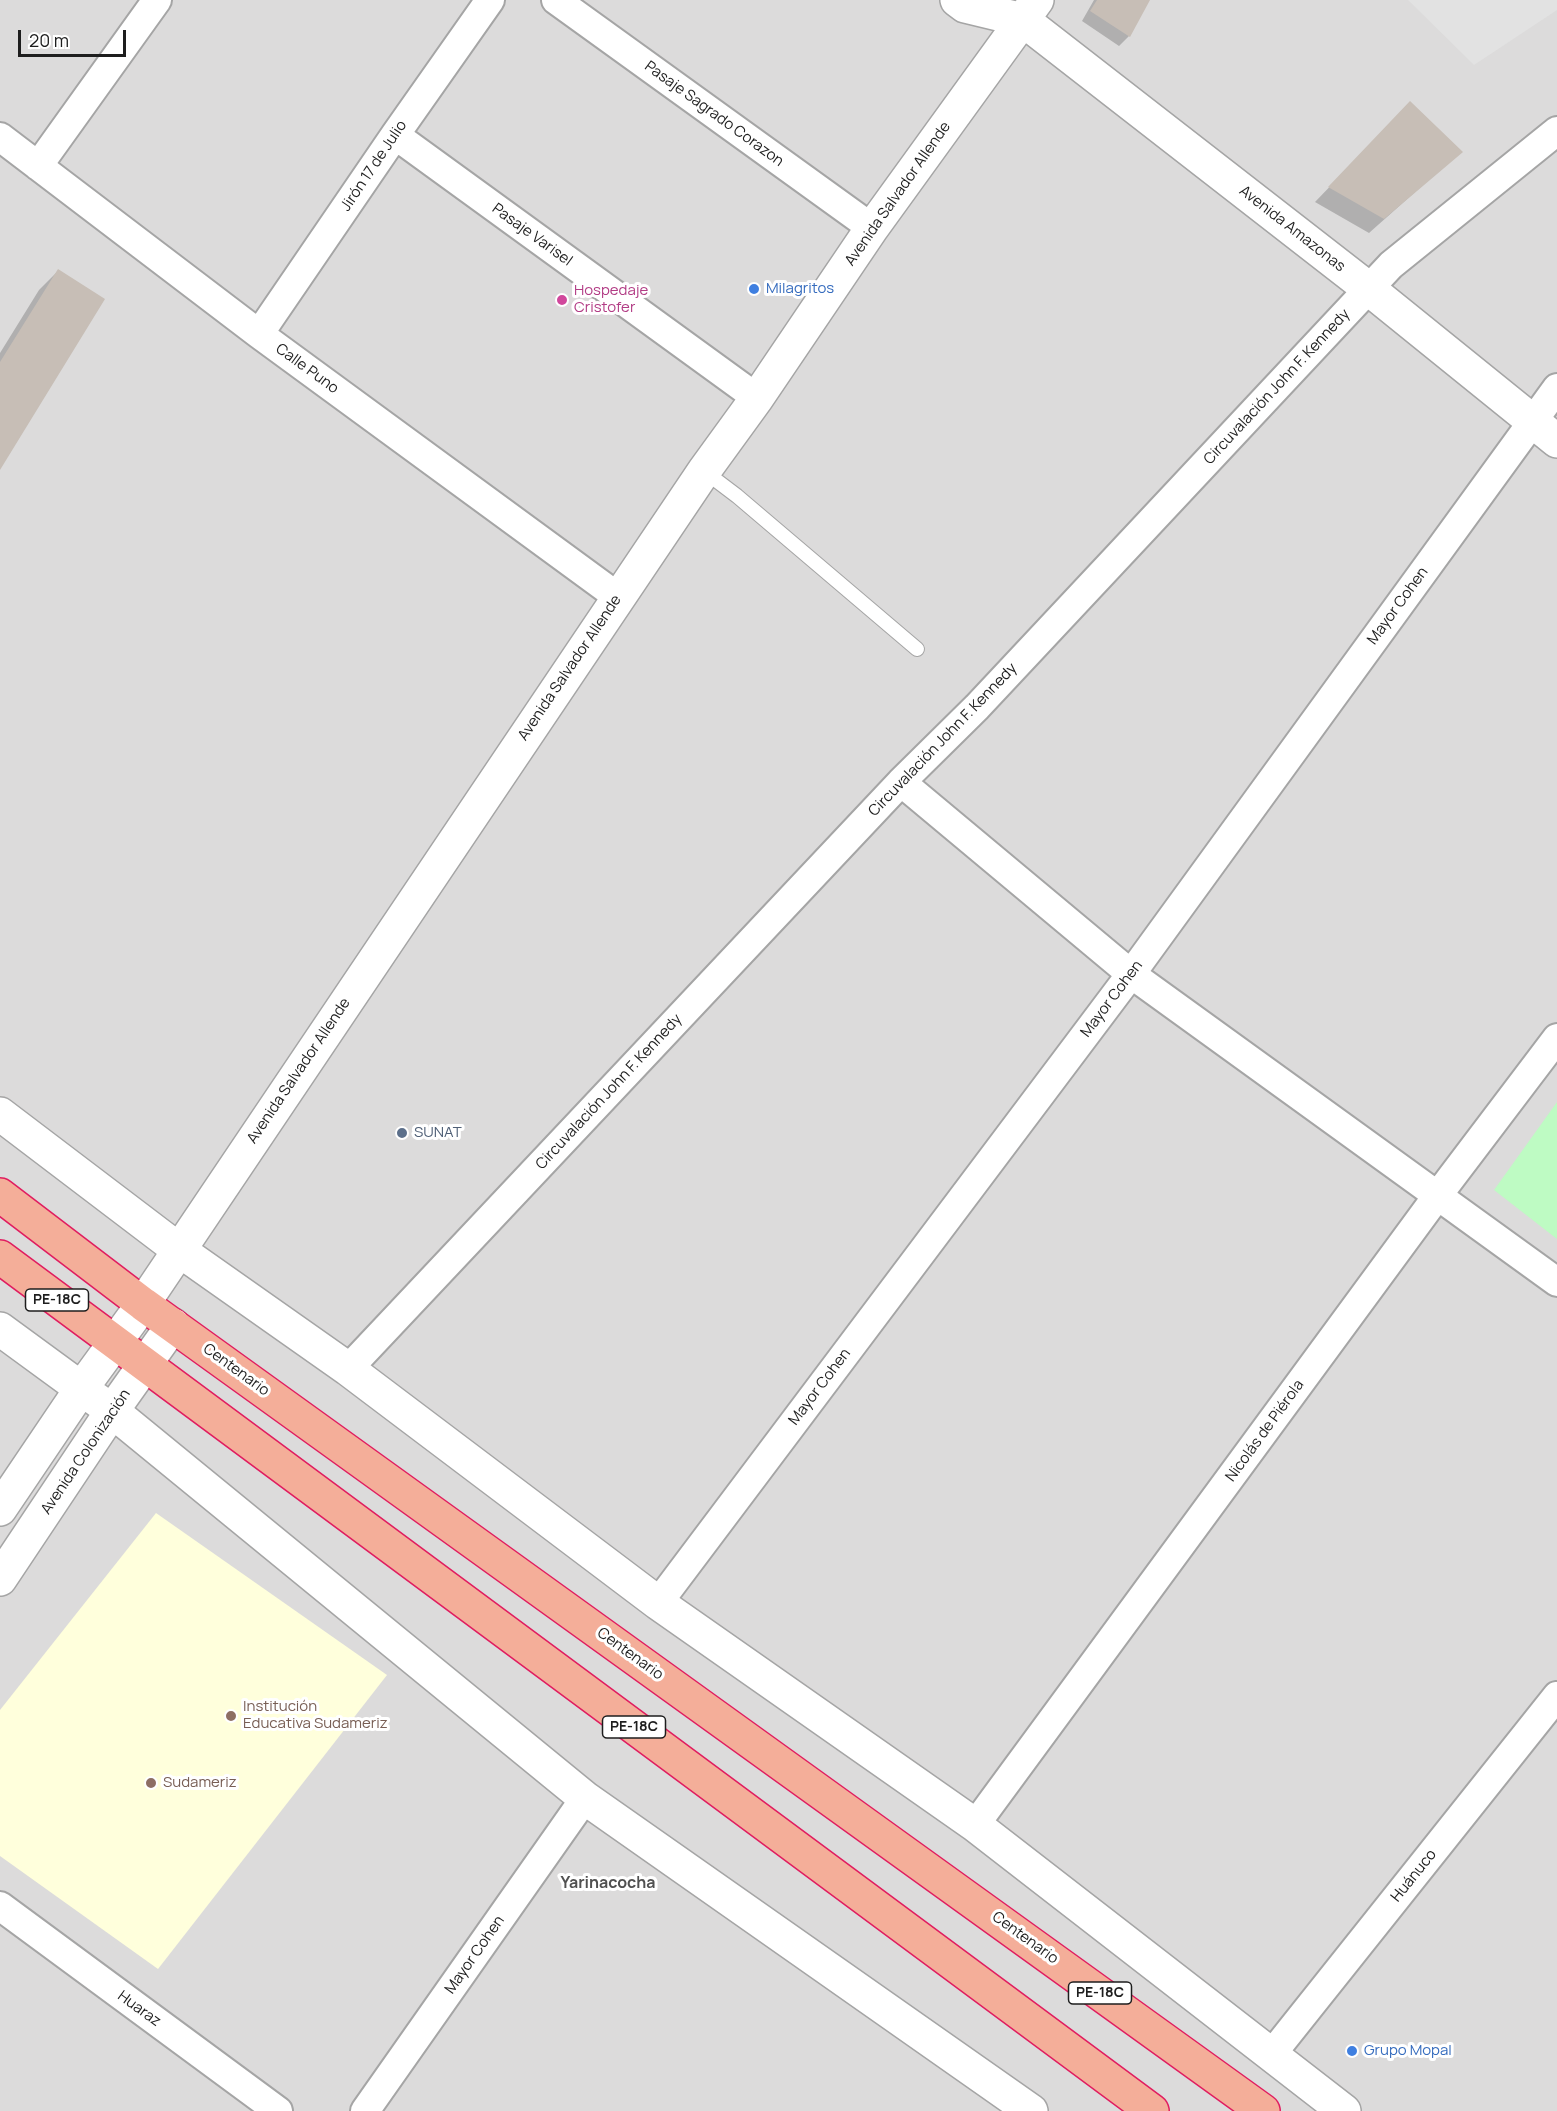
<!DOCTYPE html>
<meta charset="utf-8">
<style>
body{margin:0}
#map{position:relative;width:1557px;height:2111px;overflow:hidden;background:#efebe3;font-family:Manrope,sans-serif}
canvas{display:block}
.scale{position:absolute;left:18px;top:30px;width:108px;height:27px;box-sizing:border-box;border:3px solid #1e1e1e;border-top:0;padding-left:8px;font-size:18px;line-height:21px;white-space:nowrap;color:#1e1e1e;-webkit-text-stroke:4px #fff;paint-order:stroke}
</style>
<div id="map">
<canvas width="1557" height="2111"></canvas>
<div class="scale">20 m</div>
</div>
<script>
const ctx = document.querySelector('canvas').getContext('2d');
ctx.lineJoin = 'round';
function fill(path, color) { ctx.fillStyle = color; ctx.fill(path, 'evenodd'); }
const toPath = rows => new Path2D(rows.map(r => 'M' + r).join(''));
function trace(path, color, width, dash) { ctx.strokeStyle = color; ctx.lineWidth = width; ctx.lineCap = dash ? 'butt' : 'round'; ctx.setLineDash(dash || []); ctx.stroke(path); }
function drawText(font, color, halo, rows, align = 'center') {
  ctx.font = font + ' Manrope,sans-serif'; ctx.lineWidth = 6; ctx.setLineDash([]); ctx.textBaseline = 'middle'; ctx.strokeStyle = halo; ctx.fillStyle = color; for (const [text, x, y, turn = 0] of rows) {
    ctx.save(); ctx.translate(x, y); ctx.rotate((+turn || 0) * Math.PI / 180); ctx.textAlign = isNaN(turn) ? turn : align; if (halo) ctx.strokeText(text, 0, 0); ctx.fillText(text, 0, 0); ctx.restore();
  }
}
fill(toPath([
 [0,0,1557,0,1557,2111,0,2111]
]), '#dcdbdb');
fill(toPath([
 [156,1513,387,1675,158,1969,0,1856,0,1710]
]), '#ffffdc');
fill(toPath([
 [1557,1102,1557,1239,1494,1190]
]), '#befbc3');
fill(toPath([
 [1408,0,1557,0,1557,10,1474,65]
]), '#e2e2e2');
fill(toPath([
 [1094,0,1148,0,1129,36,1119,46,1082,21],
 [1396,118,1460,152,1369,233,1315,202],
 [58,271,0,467,0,353,39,290]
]), '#0003');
fill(toPath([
 [1097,0,1150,0,1130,37,1090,11],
 [1410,101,1463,152,1384,219,1328,187],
 [58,269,105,299,0,470,0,362]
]), '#c7beb6');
const service = toPath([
 [704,471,737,496,917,649]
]);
const minor = toPath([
 [556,0,872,228],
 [395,135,757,398],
 [0,137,259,334,618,597],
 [38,166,157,0],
 [259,334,395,135,490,0],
 [901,782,1131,974,1557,1282],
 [348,1369,901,782,977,707,1391,265,1557,131],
 [658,1603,1131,974,1557,388],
 [975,1825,1438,1195,1557,1038],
 [0,1906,278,2111],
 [1271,2055,1557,1696],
 [365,2111,585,1798]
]);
const tertiary = toPath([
 [957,0,965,6,1023,20,1369,289,1557,441],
 [0,1114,179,1250,348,1369,658,1603,975,1825,1344,2111],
 [0,1329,112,1411,585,1798,1031,2111],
 [0,1509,81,1389,143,1304,704,471,757,398,872,228,1037,0],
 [0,1579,112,1411,173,1325]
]);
const trunk = toPath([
 [0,1195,143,1304,1263,2111],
 [0,1257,1152,2111]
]);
trace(service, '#a5a5a5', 16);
trace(minor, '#a5a5a5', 32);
trace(tertiary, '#a5a5a5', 36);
trace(trunk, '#e01d60', 36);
trace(service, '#fff', 14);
trace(minor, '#fff', 28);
trace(tertiary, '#fff', 33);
trace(trunk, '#f4ae99', 33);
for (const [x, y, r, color] of [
 [754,289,6,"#3f7fe0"],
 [562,300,6,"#d1479c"],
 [402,1133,6,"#5c6f8a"],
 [231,1716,6,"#8d6e63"],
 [151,1783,6,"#8d6e63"],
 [1352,2051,6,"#3f7fe0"]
]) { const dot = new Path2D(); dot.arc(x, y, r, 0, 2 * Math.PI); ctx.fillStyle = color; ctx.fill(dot); trace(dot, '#fff', 2); }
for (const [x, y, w] of [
 [57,1300,63],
 [634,1727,63],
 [1100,1993,63]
]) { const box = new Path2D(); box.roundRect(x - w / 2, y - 11, w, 22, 4.5); ctx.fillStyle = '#fff'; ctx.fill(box); trace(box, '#1e1e1e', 1.5); }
drawText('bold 14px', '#1e1e1e', null, [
 ["PE-18C",57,1300],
 ["PE-18C",634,1727],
 ["PE-18C",1100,1993]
]);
drawText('15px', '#1e1e1e', '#fff', [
 ["Pasaje Sagrado Corazon",714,114,36],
 ["Jirón 17 de Julio",374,166,-56],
 ["Avenida Salvador Allende",898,194,-55],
 ["Avenida Amazonas",1292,229,38],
 ["Pasaje Varisel",532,235,36],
 ["Calle Puno",307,369,36],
 ["Circuvalación John F. Kennedy",1277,387,-47],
 ["Mayor Cohen",1398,606,-54],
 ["Avenida Salvador Allende",570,668,-56],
 ["Circuvalación John F. Kennedy",943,740,-46],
 ["Mayor Cohen",1112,999,-53],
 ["Avenida Salvador Allende",299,1071,-56],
 ["Circuvalación John F. Kennedy",609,1092,-47],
 ["Centenario",236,1370,36],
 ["Mayor Cohen",820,1387,-53],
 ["Nicolás de Piérola",1265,1431,-54],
 ["Avenida Colonización",86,1452,-56],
 ["Centenario",630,1654,36],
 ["Huánuco",1414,1876,-51],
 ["Centenario",1025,1938,36],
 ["Mayor Cohen",475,1955,-55],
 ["Huaraz",139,2009,36]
]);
drawText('15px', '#366cbe', '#fff', [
 ["Milagritos",766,289],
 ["Grupo Mopal",1364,2051]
], 'left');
drawText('15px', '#b23c85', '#fff', [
 ["Hospedaje",574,291],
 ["Cristofer",574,308]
], 'left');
drawText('15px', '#4e5e75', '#fff', [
 ["SUNAT",414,1133]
], 'left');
drawText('15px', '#785e54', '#fff', [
 ["Institución",243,1707],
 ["Educativa Sudameriz",243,1724],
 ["Sudameriz",163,1783]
], 'left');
drawText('bold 16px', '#515151', '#fff', [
 ["Yarinacocha",608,1884]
]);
</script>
